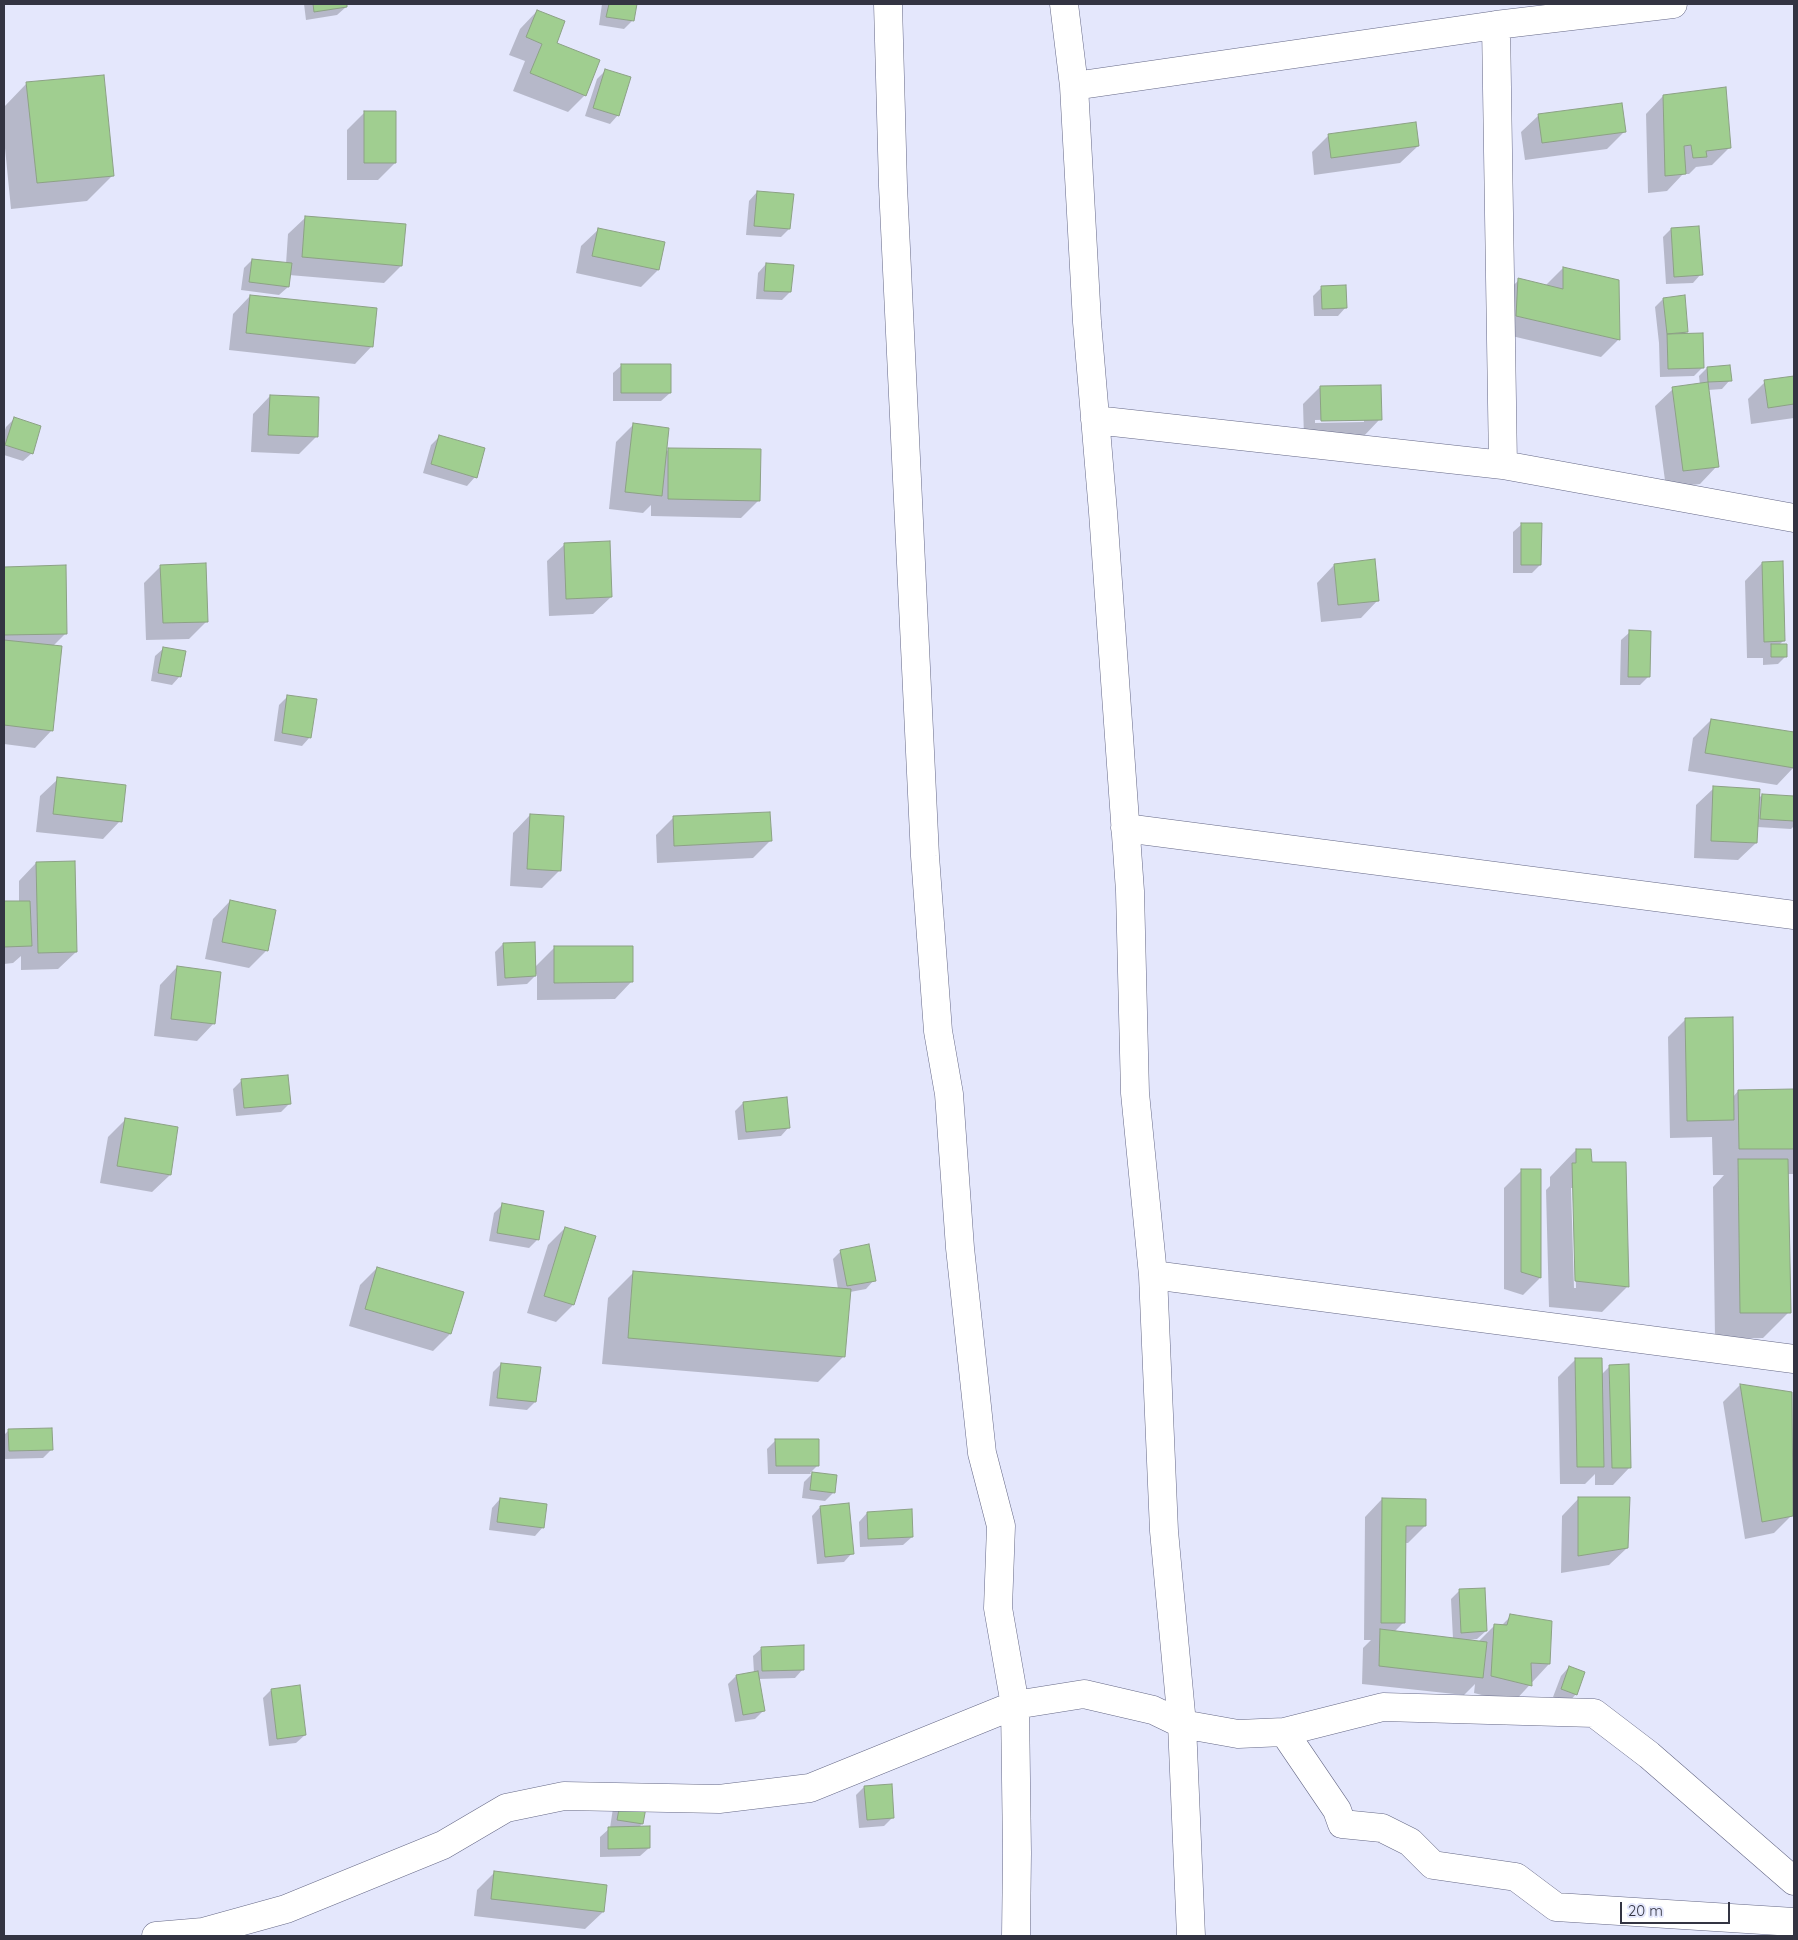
<!DOCTYPE html>
<style>
body{margin:0}
#map{position:relative;width:1798px;height:1940px;overflow:hidden;background:#e4e7fc;font-family:Quicksand,sans-serif}
canvas{display:block}
.frame{position:absolute;inset:0;border:5px solid #333442;pointer-events:none}
.scale{position:absolute;left:1620px;top:1902px;width:110px;height:22px;box-sizing:border-box;border:2px solid #333442;border-top:0;padding-left:6px;font-size:15px;line-height:18px;white-space:nowrap;color:#333442;-webkit-text-stroke:4px #e4e7fc;paint-order:stroke}
</style>
<div id="map">
<canvas width="1798" height="1940"></canvas>
<div class="frame"></div>
<div class="scale">20 m</div>
</div>
<script>
const ctx = document.querySelector('canvas').getContext('2d');
ctx.lineJoin = 'round';
function fill(path, color) { ctx.fillStyle = color; ctx.fill(path, 'evenodd'); }
const toPath = rows => new Path2D(rows.map(r => 'M' + r).join(''));
function trace(path, color, width, dash) { ctx.strokeStyle = color; ctx.lineWidth = width; ctx.lineCap = dash ? 'butt' : 'round'; ctx.setLineDash(dash || []); ctx.stroke(path); }
fill(toPath([
 [304,4,345,4,346,7,337,15,306,20],
 [602,4,635,4,632,21,624,29,599,25],
 [537,11,585,95,568,112,513,91,525,61,509,55,520,29],
 [605,71,618,115,610,124,585,116,597,79],
 [27,83,113,175,87,201,11,209,4,138,4,107],
 [1663,96,1730,147,1712,165,1696,167,1689,174,1683,174,1667,191,1648,193,1646,114],
 [365,112,395,163,378,180,347,180,347,130],
 [1539,115,1625,131,1607,149,1525,160,1521,132],
 [1329,135,1418,146,1400,163,1314,175,1312,152],
 [757,192,789,229,781,237,746,235,749,201],
 [306,217,401,266,384,283,289,275,288,287,279,295,241,290,244,268,252,260,286,264,288,234],
 [599,229,658,270,641,287,576,273,581,246],
 [1671,229,1701,274,1693,283,1666,284,1663,237],
 [766,264,790,292,782,300,756,299,758,273],
 [1563,268,1619,339,1601,357,1499,333,1501,297,1519,280,1545,286],
 [1322,287,1346,307,1338,316,1314,316,1313,296],
 [250,296,372,346,355,364,229,350,233,314],
 [1663,299,1687,331,1684,334,1702,368,1694,376,1660,377,1659,343,1655,307],
 [622,365,670,393,661,401,613,401,613,373],
 [1707,368,1730,380,1722,389,1708,390,1717,466,1700,484,1666,488,1655,406,1673,389,1700,385,1699,376],
 [1794,377,1794,418,1751,424,1748,399,1765,382],
 [1320,387,1380,419,1363,437,1304,438,1303,404],
 [1364,419,1364,422,1315,423,1315,420],
 [270,396,317,436,299,454,251,452,253,414],
 [14,419,32,453,23,461,4,455,4,433,6,427],
 [633,425,665,453,669,449,759,500,741,518,651,516,651,505,643,513,609,509,616,442],
 [440,436,475,477,467,486,423,473,431,445],
 [1522,524,1540,565,1532,573,1513,573,1513,532],
 [565,544,611,597,593,614,549,616,547,561],
 [1374,561,1378,600,1361,618,1321,622,1317,583,1334,565],
 [1762,563,1784,640,1779,645,1786,656,1778,664,1763,665,1763,658,1747,658,1745,581],
 [64,566,66,633,53,646,52,730,35,748,4,744,4,568],
 [161,566,207,621,189,639,146,640,144,583],
 [1630,632,1648,677,1640,685,1620,685,1621,640],
 [164,648,180,676,172,685,151,681,155,656],
 [287,697,310,737,302,746,274,741,279,705],
 [1711,720,1794,733,1794,767,1777,785,1688,771,1693,738],
 [58,779,120,821,103,839,36,832,40,796],
 [1714,788,1758,799,1762,795,1794,797,1794,826,1791,829,1757,827,1756,843,1738,860,1694,858,1696,805],
 [530,815,560,870,542,888,510,886,513,833],
 [673,818,770,841,753,858,657,863,656,835],
 [36,863,76,952,58,969,21,970,21,956,13,963,4,964,4,902,19,902,19,881],
 [230,901,266,951,249,968,205,959,213,919],
 [503,944,535,967,554,948,632,981,615,999,537,1000,537,974,527,984,497,986,495,952],
 [177,967,214,1023,197,1041,154,1036,160,985],
 [1686,1019,1733,1097,1738,1091,1794,1090,1794,1174,1787,1174,1789,1312,1763,1338,1715,1339,1713,1187,1724,1175,1713,1175,1712,1137,1670,1138,1668,1037],
 [242,1080,290,1103,281,1112,236,1116,233,1089],
 [743,1103,789,1127,781,1136,738,1140,735,1111],
 [126,1119,170,1175,152,1192,100,1183,108,1137],
 [1576,1150,1591,1163,1628,1286,1602,1312,1549,1307,1546,1190,1550,1186,1550,1177],
 [1571,1188,1574,1188,1576,1288,1574,1288],
 [1522,1170,1540,1170,1540,1278,1523,1295,1504,1289,1504,1188],
 [503,1204,538,1239,529,1248,489,1241,494,1213],
 [565,1228,594,1237,573,1305,556,1322,527,1313,548,1245],
 [841,1251,874,1280,866,1289,850,1292,844,1356,818,1382,602,1364,608,1298,634,1272,838,1289,833,1259],
 [377,1268,450,1334,433,1351,349,1326,360,1285],
 [1575,1360,1601,1375,1610,1366,1630,1467,1613,1485,1595,1485,1595,1474,1585,1484,1560,1484,1558,1377],
 [501,1364,535,1402,527,1410,489,1406,493,1372],
 [1740,1385,1791,1516,1774,1533,1745,1539,1723,1402],
 [9,1430,52,1449,43,1458,4,1459,4,1435],
 [775,1441,818,1465,810,1473,812,1474,768,1474,767,1449],
 [812,1474,834,1492,825,1501,802,1498,804,1482],
 [1579,1498,1627,1548,1609,1565,1561,1573,1562,1516],
 [500,1499,543,1527,535,1536,489,1530,492,1508],
 [1382,1499,1425,1526,1408,1543,1405,1543,1404,1622,1394,1632,1453,1639,1451,1599,1460,1590,1486,1631,1477,1639,1468,1640,1478,1642,1495,1625,1501,1626,1511,1616,1549,1664,1513,1703,1474,1693,1475,1684,1464,1695,1362,1684,1363,1648,1371,1640,1364,1640,1365,1517],
 [820,1507,852,1553,844,1562,817,1564,812,1516],
 [867,1513,912,1537,903,1545,860,1547,859,1522],
 [762,1648,803,1669,795,1678,758,1679,764,1710,755,1719,735,1722,728,1684,736,1676,754,1673,753,1656],
 [1569,1667,1576,1694,1568,1703,1553,1697,1561,1676],
 [271,1690,305,1735,296,1743,269,1746,263,1698],
 [864,1787,893,1817,884,1826,859,1828,856,1795],
 [613,1808,642,1824,638,1828,649,1848,640,1856,600,1857,600,1837,610,1828],
 [494,1873,603,1912,585,1929,474,1916,477,1890]
]), '#0003');
const building = toPath([
 [313,4,347,4,347,7,314,12,313,4],
 [609,4,637,4,634,21,606,17,609,4],
 [537,10,565,21,557,43,600,60,586,96,530,73,542,44,526,37,537,10],
 [605,69,631,77,619,116,593,108,605,69],
 [104,75,114,176,37,183,26,82,104,75],
 [1726,87,1731,148,1706,151,1707,157,1693,158,1691,145,1684,146,1686,174,1665,176,1663,95,1726,87],
 [1622,103,1626,132,1542,143,1538,114,1622,103],
 [364,111,396,111,396,163,364,163,364,111],
 [1416,122,1419,146,1331,158,1328,134,1416,122],
 [757,191,794,194,790,229,754,226,757,191],
 [305,216,406,224,402,266,302,257,305,216],
 [1699,226,1703,275,1674,277,1671,228,1699,226],
 [598,228,665,242,659,270,592,256,598,228],
 [252,259,292,263,289,287,249,282,252,259],
 [766,263,794,265,791,292,764,291,766,263],
 [1563,267,1619,280,1620,340,1516,316,1518,278,1563,289,1563,267],
 [1346,285,1347,308,1322,309,1321,286,1346,285],
 [250,295,377,308,373,347,246,333,250,295],
 [1685,295,1688,332,1667,334,1663,298,1685,295],
 [1703,333,1704,368,1668,369,1667,334,1703,333],
 [621,364,671,364,671,393,621,393,621,364],
 [1730,365,1732,381,1708,382,1707,367,1730,365],
 [1794,376,1794,404,1768,408,1764,380,1794,376],
 [1708,382,1719,467,1683,471,1672,387,1708,382],
 [1381,385,1382,420,1321,421,1320,386,1381,385],
 [270,395,319,397,318,437,268,435,270,395],
 [14,417,41,426,33,454,5,445,14,417],
 [633,423,669,428,662,496,625,492,633,423],
 [439,435,485,448,477,478,431,464,439,435],
 [668,448,761,449,760,501,668,499,668,448],
 [1521,523,1542,523,1541,565,1521,565,1521,523],
 [610,541,612,597,566,599,564,543,610,541],
 [1375,559,1379,601,1338,605,1334,564,1375,559],
 [1783,561,1785,641,1764,642,1762,562,1783,561],
 [206,563,208,622,163,623,160,565,206,563],
 [66,565,67,634,4,635,4,567,66,565],
 [1629,630,1651,631,1650,677,1628,677,1629,630],
 [4,640,62,646,53,731,4,725,4,640],
 [1771,644,1787,644,1787,657,1771,657,1771,644],
 [163,647,186,651,181,677,158,673,163,647],
 [287,695,317,699,311,738,282,733,287,695],
 [1711,719,1794,732,1794,768,1705,753,1711,719],
 [57,777,126,785,122,822,53,814,57,777],
 [1713,786,1760,789,1757,843,1711,841,1713,786],
 [1762,794,1794,796,1794,821,1760,819,1762,794],
 [770,812,772,841,674,846,673,816,770,812],
 [530,814,564,816,561,871,527,869,530,814],
 [75,861,77,952,38,953,36,862,75,861],
 [230,900,276,910,268,951,222,942,230,900],
 [4,901,30,901,32,946,4,947,4,901],
 [535,942,536,976,505,978,503,943,535,942],
 [554,946,633,946,633,982,554,983,554,946],
 [177,966,221,972,215,1024,171,1019,177,966],
 [1733,1017,1734,1120,1687,1121,1685,1018,1733,1017],
 [288,1075,291,1104,244,1108,241,1079,288,1075],
 [1794,1089,1794,1149,1739,1149,1738,1090,1794,1089],
 [787,1097,790,1128,746,1132,743,1102,787,1097],
 [125,1118,178,1127,171,1175,117,1166,125,1118],
 [1576,1149,1591,1149,1592,1162,1626,1162,1629,1287,1575,1281,1572,1163,1576,1163,1576,1149],
 [1738,1159,1788,1159,1791,1313,1740,1313,1738,1159],
 [1521,1169,1541,1169,1541,1278,1521,1272,1521,1169],
 [502,1203,544,1211,539,1240,497,1233,502,1203],
 [565,1227,596,1236,574,1305,544,1296,565,1227],
 [869,1244,876,1281,847,1286,840,1250,869,1244],
 [377,1267,464,1292,451,1334,365,1309,377,1267],
 [633,1271,851,1289,845,1357,628,1338,633,1271],
 [1575,1358,1602,1358,1604,1467,1577,1467,1575,1358],
 [501,1363,541,1367,536,1402,497,1398,501,1363],
 [1629,1364,1631,1468,1612,1468,1609,1365,1629,1364],
 [1740,1384,1792,1392,1793,1516,1762,1522,1740,1384],
 [52,1428,53,1450,9,1451,8,1429,52,1428],
 [775,1439,819,1439,819,1466,776,1466,775,1439],
 [812,1472,837,1475,835,1493,810,1490,812,1472],
 [1578,1497,1630,1497,1628,1548,1578,1556,1578,1497],
 [500,1498,547,1504,544,1528,497,1522,500,1498],
 [1382,1498,1426,1499,1426,1526,1406,1526,1405,1623,1381,1623,1382,1498],
 [849,1503,854,1554,825,1557,820,1506,849,1503],
 [912,1509,913,1537,868,1539,867,1512,912,1509],
 [1485,1588,1487,1631,1461,1633,1459,1589,1485,1588],
 [1510,1614,1552,1621,1550,1664,1531,1663,1532,1686,1491,1676,1494,1624,1507,1625,1510,1614],
 [1380,1629,1487,1642,1483,1678,1379,1666,1380,1629],
 [804,1645,804,1670,762,1671,761,1647,804,1645],
 [1569,1666,1585,1672,1577,1695,1561,1689,1569,1666],
 [758,1671,765,1711,743,1715,736,1675,758,1671],
 [300,1685,306,1735,277,1739,271,1689,300,1685],
 [892,1784,894,1818,867,1820,864,1786,892,1784],
 [621,1798,647,1802,643,1824,617,1820,621,1798],
 [650,1826,650,1848,608,1849,608,1827,650,1826],
 [494,1871,607,1885,604,1912,491,1899,494,1871]
]);
fill(building, '#a0ce90');
trace(building, '#8ca185', 1);
const minor = toPath([
 [888,4,893,186,925,856,938,1031,949,1094,960,1248,982,1453,1001,1526,998,1608,1015,1705,1017,1853,1016,1936],
 [1064,4,1074,86,1087,322,1103,512,1130,891,1135,1093,1153,1275,1164,1531,1182,1724,1191,1936],
 [1496,25,1503,465],
 [1074,86,1496,25,1673,4],
 [1095,420,1503,465,1794,518],
 [1125,828,1794,915],
 [1153,1275,1794,1359],
 [1284,1732,1337,1810,1342,1824,1382,1828,1410,1842,1433,1865,1516,1877,1556,1907,1794,1922],
 [156,1936,203,1932,286,1909,443,1845,506,1808,564,1796,719,1799,810,1788,1015,1705,1084,1694,1153,1710,1182,1724,1238,1734,1284,1732,1383,1707,1594,1713,1649,1755,1794,1881]
]);
trace(minor, '#656886', 29);
trace(minor, '#fff', 28);
</script>
